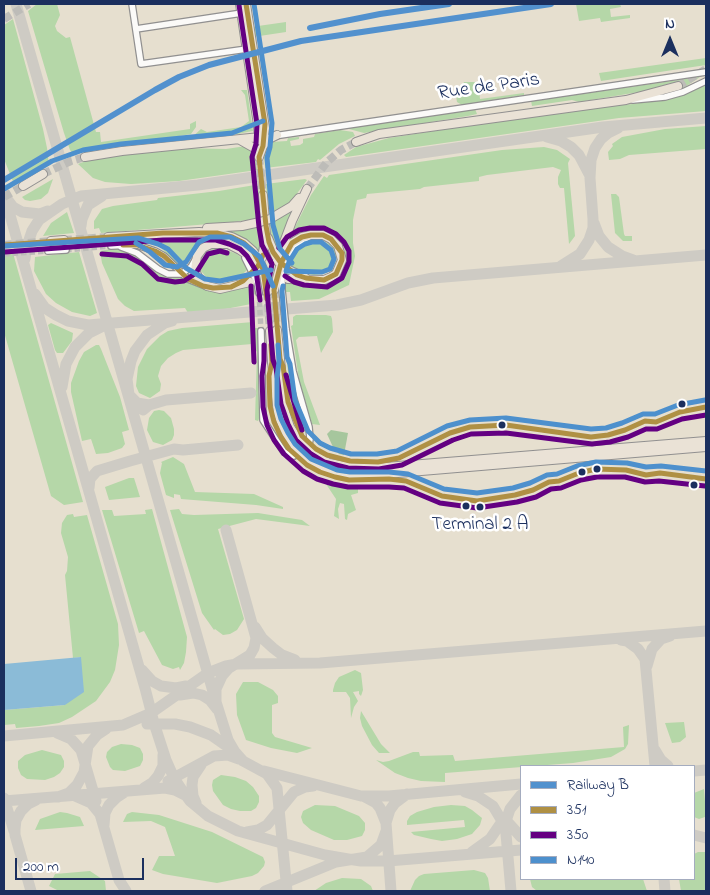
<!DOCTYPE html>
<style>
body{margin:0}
#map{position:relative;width:710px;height:895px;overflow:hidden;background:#e6dfcf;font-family:"Indie Flower",sans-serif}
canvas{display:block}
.frame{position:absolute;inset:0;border:5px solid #1b2f5e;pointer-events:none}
.legend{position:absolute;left:520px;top:765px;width:175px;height:115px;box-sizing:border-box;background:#fff;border:1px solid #a4acbf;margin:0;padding:6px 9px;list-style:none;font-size:15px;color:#1b2f5e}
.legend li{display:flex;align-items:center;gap:10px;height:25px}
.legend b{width:25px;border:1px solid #a4acbf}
.north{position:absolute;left:645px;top:15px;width:50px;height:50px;-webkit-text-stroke:4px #fff;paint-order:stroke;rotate:0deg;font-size:14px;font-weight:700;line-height:20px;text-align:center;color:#1b2f5e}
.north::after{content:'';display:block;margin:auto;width:18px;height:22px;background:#1b2f5e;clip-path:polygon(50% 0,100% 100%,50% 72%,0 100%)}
.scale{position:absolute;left:15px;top:858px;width:129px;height:22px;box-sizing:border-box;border:2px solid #1b2f5e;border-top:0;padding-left:6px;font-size:15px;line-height:18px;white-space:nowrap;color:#1b2f5e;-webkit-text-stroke:4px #fff;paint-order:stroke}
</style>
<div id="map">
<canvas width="710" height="895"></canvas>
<div class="frame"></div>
<ul class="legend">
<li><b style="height:6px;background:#5291ce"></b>Railway B</li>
<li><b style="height:6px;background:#af9044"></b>351</li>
<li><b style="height:6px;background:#640082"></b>350</li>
<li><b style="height:6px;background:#4d90cd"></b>N140</li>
</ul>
<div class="north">N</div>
<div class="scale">200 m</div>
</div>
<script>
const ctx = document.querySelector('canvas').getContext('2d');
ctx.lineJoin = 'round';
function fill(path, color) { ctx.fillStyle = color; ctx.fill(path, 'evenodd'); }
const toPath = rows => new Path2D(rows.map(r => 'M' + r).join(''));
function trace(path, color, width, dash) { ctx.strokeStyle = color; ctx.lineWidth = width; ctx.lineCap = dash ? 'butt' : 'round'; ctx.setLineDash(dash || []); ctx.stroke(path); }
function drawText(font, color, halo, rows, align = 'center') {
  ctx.font = font + ' "Indie Flower",sans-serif'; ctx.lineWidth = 5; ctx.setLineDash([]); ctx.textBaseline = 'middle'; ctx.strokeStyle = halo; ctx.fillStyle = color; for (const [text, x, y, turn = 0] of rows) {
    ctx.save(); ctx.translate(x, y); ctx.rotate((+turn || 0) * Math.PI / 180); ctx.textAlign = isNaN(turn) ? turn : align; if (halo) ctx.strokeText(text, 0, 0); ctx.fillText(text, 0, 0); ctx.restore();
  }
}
fill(toPath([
 [37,4,57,4,60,15,55,26,57,31,66,38,70,37,96,132,100,132,101,142,190,129,190,124,196,121,196,127,191,134,145,142,145,140,142,140,142,143,121,146,98,147,96,150,85,153,85,151,73,154,70,150,64,133,28,11],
 [576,4,620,4,621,7,610,9,611,17,630,15,630,18,601,22,600,18,579,21],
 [13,19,43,129,47,148,49,165,14,184,4,159,4,25],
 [286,22,286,32,253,37,251,27],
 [706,58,706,65,673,70,601,81,599,73],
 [700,77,682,89,671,83,651,89,651,90,579,102,572,100,532,106,531,101],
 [464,82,478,82,480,99,524,93,524,95,462,105,457,102,456,96,460,93],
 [706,84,706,111,619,118,346,157,344,155,356,147,389,138,580,108,633,104,669,98],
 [241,90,247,90,253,131,216,138,144,145,191,138,201,129,207,132,241,127,249,121,245,95],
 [475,109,477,114,468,116,364,133,349,129,348,127],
 [706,126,706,149,629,155,620,159,609,160,608,152,613,146,612,144,622,137,665,129],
 [340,130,353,132,355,136,339,144,320,160,318,159,316,162,265,168,264,154,266,147,271,142,287,141,288,138,299,137,299,139,290,141,291,146,300,145,303,143,303,139,314,137,315,134],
 [246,146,255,151,257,170,179,181,131,184,105,182,93,178,78,164,99,156,179,148,226,149],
 [544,147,557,150,570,159,568,163,575,236,569,244,564,188,560,188,558,184,558,177,561,170,553,167,487,175,479,177,479,181,424,187,420,189,367,194,366,198,357,200,353,220,353,243,355,256,349,285,319,299,291,301,290,292,285,292,285,280,339,276,346,262,344,246,338,239,330,233,309,231,299,236,295,235,293,231,311,195,324,176,327,178,329,175,502,150],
 [53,179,48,193,41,199,30,201,25,200,22,197],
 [305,179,307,180,290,203,268,215,266,184],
 [255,185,258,186,262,218,233,222,101,233,99,228,94,229,94,221,102,209,113,206,157,200,158,198,219,191],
 [611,194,616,194,619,197,624,234,625,236,632,236,632,241,623,241,615,233],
 [298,205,277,252,272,241,270,222],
 [67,212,74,233,43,236,51,223],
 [262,224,263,237,258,254,247,241,236,234,223,230],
 [198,236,197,245,194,249,190,258,180,267,160,247,150,243,129,239],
 [316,240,325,242,332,245,336,251,336,261,333,268,326,273,314,275,307,274,294,269,289,265,293,256,300,247,307,243],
 [115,248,126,250,139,255,162,274,181,277,202,288,212,290,231,290,255,283,257,294,250,295,251,304,190,316,185,308,134,311,125,306,118,299,102,263,100,251],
 [214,248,221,248,237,254,243,259,248,269,240,277,228,282,214,282,208,279,201,271,201,259,205,253],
 [79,252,97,313,90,316,72,312,56,303,46,294,34,271,35,257],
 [13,253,83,502,64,505,51,496,4,332,4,254],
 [296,315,326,315,331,316,332,319,333,332,321,353,317,336,299,337,296,340,304,382,320,425,312,424,299,380,291,326,293,325,293,317],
 [253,322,253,328,258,328,259,419,258,421,255,420,257,352,252,344,183,350,176,353,168,358,161,366,158,376,161,384,160,391,150,398,139,393,136,386,138,367,147,349,160,336,168,331,182,328],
 [51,323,73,333,72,341,63,353,57,353,55,350,48,325],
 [282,327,284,327,290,366,308,431,307,435,298,423,292,401],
 [96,345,99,345,101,349,120,397,129,430,122,432,125,444,122,448,108,453,96,454,91,439,82,441,71,392,71,383,79,361,84,352],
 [159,410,164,411,171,418,174,429,174,435,172,440,163,445,153,442,147,430,149,418,154,411],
 [173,457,184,464,195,492,254,494,283,507,283,509,256,505,181,499,180,495,174,494,174,498,166,495,160,473,162,463,161,462],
 [129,478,134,478,140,497,109,500,105,487],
 [322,478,339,485,358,488,358,493,351,495,356,510,348,514,347,520,345,519,344,504,340,503,338,509,339,519,334,516,336,499],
 [152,509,187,637,186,652,184,663,180,670,179,667,173,669,162,665,144,631,139,633,102,510,112,510,114,516,146,514,145,510],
 [179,509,182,514,194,515,258,513,302,520,310,526,256,519,218,529,244,619,237,630,230,634,223,635,215,629,214,630,202,613,170,510],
 [73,514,74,517,87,515,118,624,119,645,115,670,110,682,96,701,72,717,59,723,39,726,16,728,15,724,4,725,4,710,65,705,81,657,73,658,65,575,67,571,68,557,61,533,62,523,67,515],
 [355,670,361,673,363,690,361,696,359,694,359,691,353,692,358,701,354,707,351,718,350,698,346,692,333,692,333,690,335,683,339,677],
 [243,682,258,682,273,690,278,696,278,703,272,705,272,733,275,737,312,748,297,753,271,748,246,740,237,715,236,694],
 [361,711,381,744,390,753,379,753,372,745,362,726,360,718],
 [684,722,686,737,680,742,672,743,665,723],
 [629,725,628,744,625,749,611,757,573,763,445,773,445,782,421,781,408,778,395,773,376,760,383,762,389,761,413,752,419,752,420,756,453,755,455,761,624,747,623,727],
 [121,744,132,745,140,748,143,754,143,760,140,766,125,771,113,770,110,767,106,757,107,752,112,747],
 [42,750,61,755,64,761,64,767,60,773,54,777,45,780,27,779,21,775,18,768,18,761,25,755],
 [221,775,235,777,246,781,253,787,259,796,259,802,256,808,251,811,240,811,231,809,223,805,213,791,212,785,213,780],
 [704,789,706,814,705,817,699,819,694,817,694,793],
 [315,805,335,806,359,816,365,823,365,830,362,836,347,840,334,840,311,830,303,823,301,817,303,811],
 [451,805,465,806,472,810,482,818,480,825,472,834,457,839,442,841,431,839,414,835,411,832,465,827,464,820,407,825,407,821,410,816,417,812,434,807],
 [60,812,67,813,80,817,84,826,35,830,40,819],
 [132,812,159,815,212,832,263,857,265,862,264,866,258,873,252,876,217,883,163,874,152,870,159,856,175,856,165,827,151,821,123,822,127,814],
 [698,852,706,852,706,891,681,891,679,879,694,879,694,854],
 [474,870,485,873,488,878,490,891,410,891,415,880,419,876,424,874],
 [90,871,105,881,106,891,67,891,57,890,49,886,55,874],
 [342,878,361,879,371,886,373,891,314,891,326,883],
 [530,879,643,879,647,891,537,891,532,887]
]), '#b5d7a8');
fill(toPath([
 [331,430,348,433,344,455,339,454,333,447,327,434]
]), '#a6c69d');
fill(toPath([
 [81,657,84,692,65,705,4,710,4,664]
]), '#8bbbd7');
trace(toPath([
 [16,4,216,702],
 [547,137,561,141,571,147,579,155,589,174],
 [4,194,145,688,154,723,166,760,174,778,182,790,190,801,208,816,238,831,325,855,348,859,361,861,388,861,521,850],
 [7,199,13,207,22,212,40,214,48,211],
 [594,223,599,236,608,247,622,256,633,260],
 [81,226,82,219,88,205,102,196],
 [25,259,27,246,32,231,39,220,62,204,81,196,198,185,603,127,706,118],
 [561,266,580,254,589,240,593,228,593,219,590,178,591,160,595,148,601,139,608,133,618,128],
 [35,294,45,308,56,315,68,321,88,325,337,305,361,300,408,283,433,278,706,255],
 [62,387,66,364,75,347,89,333,103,326],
 [149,405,137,403,129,395,127,379,131,361,135,351,147,335,165,323,172,321],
 [143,410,149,405,166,400,251,393],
 [89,488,90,479,97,471,130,461,174,449,183,450,238,445],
 [226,530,256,638,254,648,250,655,229,668,222,676,216,689,216,702,228,740,235,752,243,761,267,774,277,788,287,891],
 [255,627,262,638,273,648,282,655,295,660],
 [621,640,627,641,638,649,645,659,655,766],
 [647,666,652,649,661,639,670,636],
 [142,670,152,681,161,686,176,688,186,686],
 [180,695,193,693,202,695,210,700,217,709],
 [147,724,175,724,190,727,211,735,231,749],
 [57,733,71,739,81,750,96,801],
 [4,736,123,725,151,713,208,673,226,666,237,664,320,663,706,631],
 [655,750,661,760,668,766],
 [264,771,361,796,389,796,521,784],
 [694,771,706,770],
 [168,781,214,756,228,755,239,759],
 [144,788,152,783,158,776,163,766,163,755],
 [465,792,478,796,493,806,502,821,505,830],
 [75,796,91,803,100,814,119,880,126,891],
 [363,796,376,803,380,808,386,823,391,891],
 [58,797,69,793,77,785,84,772,88,746,97,735,106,729],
 [4,798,14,831],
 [4,801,165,788,175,790,185,795],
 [196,803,193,796,192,785,193,777,201,765],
 [504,818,521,837],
 [386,823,390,810,395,803,407,794],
 [104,825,105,813,109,805,116,798,125,792],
 [247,832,258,830,267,825,294,792,305,787,313,786],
 [694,835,706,838],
 [472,852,490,839,505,817],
 [664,879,665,891],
 [31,891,15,835,15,829,16,820,21,811,28,804,36,800],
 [265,891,336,862,367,857,381,845,386,831],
 [511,891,506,834,506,821,510,809,521,795]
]), '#cecbc4', 11);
trace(toPath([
 [66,250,111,246],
 [4,254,48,251],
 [259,293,261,331]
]), '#bdbcb8', 5.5, [5.5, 3]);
trace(toPath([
 [4,19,29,4],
 [678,86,706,69],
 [259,157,263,195],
 [43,174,71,161,85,157],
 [307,189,327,162,341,150,356,142],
 [4,197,23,186],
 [64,240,108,237],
 [4,245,51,241],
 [248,277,260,262],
 [250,282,269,278,283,278],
 [274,290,277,330],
 [267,292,270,331]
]), '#bdbcb8', 8, [8, 4]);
const minor = toPath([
 [132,4,141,64,247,49],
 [136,29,242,13],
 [633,100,665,97,683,92,706,81],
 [274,136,706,72],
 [111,246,137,245,155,251,164,256,188,279,208,287],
 [121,247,137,253,158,269,168,274,181,274,191,267,195,260],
 [48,251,66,250],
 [245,258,257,282,259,293],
 [261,331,263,420,284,452,294,456,299,453,309,445,310,439,309,427,293,371,286,329,282,290,282,276,285,263,291,253,299,244,308,237]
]);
const major = toPath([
 [240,4,258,125,259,140],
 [246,4,265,128,263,146,259,157],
 [240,140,256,149,259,157],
 [356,142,379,134,626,100,678,86],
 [263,146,269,139,277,135],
 [85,157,122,151,260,137],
 [23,186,43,174],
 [270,219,292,206,299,198],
 [207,228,242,226,260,222],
 [108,237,199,232,217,233,232,237,244,243,253,251,259,260,263,269,267,292],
 [268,238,276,257],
 [51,241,64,240],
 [262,258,266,235,263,195],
 [277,261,292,221,307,189],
 [289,270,306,278],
 [250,282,220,289,207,286,198,277,195,270,197,256,203,248,211,244,228,244,240,250,247,255,257,267],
 [274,290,282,259,292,243,302,237,311,235,323,235,331,239,338,246,342,260,336,274,331,277,324,280,288,279],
 [277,330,280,359],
 [270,331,272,362],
 [373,468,706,441],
 [374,475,706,447]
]);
trace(minor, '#919090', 8);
trace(major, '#919090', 10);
trace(minor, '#fbfaf8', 5.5);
trace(major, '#eae2d6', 8);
const majorBridge = toPath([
 [260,222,270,219],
 [280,359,285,412,290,427,299,441,313,454,329,463,350,467,373,468],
 [272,362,278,414,284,430,293,445,306,459,327,470,336,474,349,475,374,475]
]);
trace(majorBridge, '#919090', 10, []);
trace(majorBridge, '#eae2d6', 8);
trace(toPath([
 [246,4,265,124,263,146,259,157,266,226,269,242,273,252,281,263],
 [311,235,323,235,331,239,342,253,342,260,336,274,324,280,306,278,297,275,281,263,292,243,302,237,311,235],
 [4,245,163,233,217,233,232,237,244,243,253,251,263,269,267,299],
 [123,245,137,245,155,251,164,256,188,279,203,286,213,288,231,287,243,281,258,266,263,255],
 [281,263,274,290,280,359,283,366,288,402,302,436,316,449,327,455,350,461,378,462,399,458,450,433,470,427,506,425,591,437,608,435,625,430,645,421,656,422,680,412,706,407],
 [271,345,272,362,269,376,270,406,274,422,281,437,289,449,307,465,320,472,335,477,349,480,389,479,406,481,442,496,477,501,515,495,533,490,549,482,559,481,579,473,596,469,626,470,646,475,660,473,706,479]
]), '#af9044', 5);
trace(toPath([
 [239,5,257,124,256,144,252,157,259,227,262,245,272,264,267,290,273,360,276,368,281,404,288,424,296,440,311,454,324,462,348,468,379,469,402,465,453,440,471,434,506,433,592,444,610,442,628,437,646,429,657,429,682,419,706,415],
 [279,248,287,237,299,230,310,228,324,228,336,234,344,242,349,251,349,262,342,278,327,287,304,285,294,282,285,276],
 [5,252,163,240,216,240,229,244,240,249,247,256,256,271,260,300],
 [102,254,127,256,142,264,158,279,175,282,184,281,196,273,208,254,220,251,227,253],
 [251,286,254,362],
 [264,345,264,361,262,376,263,407,267,425,274,440,284,454,303,471,317,479,333,484,348,487,389,487,404,488,440,503,477,508,517,502,536,497,551,489,561,488,581,480,597,477,625,477,645,482,659,481,705,486],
 [286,375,302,430]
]), '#640082', 5);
trace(toPath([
 [254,4,272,123,270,147,267,158,273,225,280,249,292,263],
 [4,189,52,161,83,150,121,144,232,133,263,121],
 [312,242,321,242,331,250,334,259,330,269,322,272,286,271,289,262,297,249,305,244,312,242],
 [136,243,150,252,165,265,177,267,186,262,199,242,210,237,230,237,244,244,260,257,273,286],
 [4,246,138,238,158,244,168,249,186,268,205,279,220,281,271,270],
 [283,286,282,291,287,357,290,364,295,400,308,431,320,443,330,448,351,454,377,454,397,451,447,426,470,420,506,418,591,429,606,428,622,423,643,414,655,414,678,405,705,400],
 [278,345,279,362,277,377,277,405,281,419,288,433,295,444,311,459,337,470,350,472,389,472,408,474,444,489,477,493,513,488,530,483,547,475,557,474,577,466,596,462,627,463,646,467,661,466,706,471]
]), '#4d90cd', 5);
trace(toPath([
 [310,28,380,14,449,4],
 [4,180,155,90,179,77,209,65,301,41,551,4]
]), '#5291ce', 6);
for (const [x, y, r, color] of [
 [682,404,4.5,"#1b2f5e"],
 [502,425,4.5,"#1b2f5e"],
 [597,469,4.5,"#1b2f5e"],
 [582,472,4.5,"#1b2f5e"],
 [694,485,4.5,"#1b2f5e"],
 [466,506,4.5,"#1b2f5e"],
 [480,507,4.5,"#1b2f5e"]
]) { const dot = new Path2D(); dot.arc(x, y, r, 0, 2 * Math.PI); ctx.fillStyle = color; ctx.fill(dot); trace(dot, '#fff', 2); }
drawText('19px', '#1b2f5e', '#fff', [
 ["Terminal 2 A",480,526]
]);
drawText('20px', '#1b2f5e', '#fff', [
 ["Rue de Paris",489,88,-8]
]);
</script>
